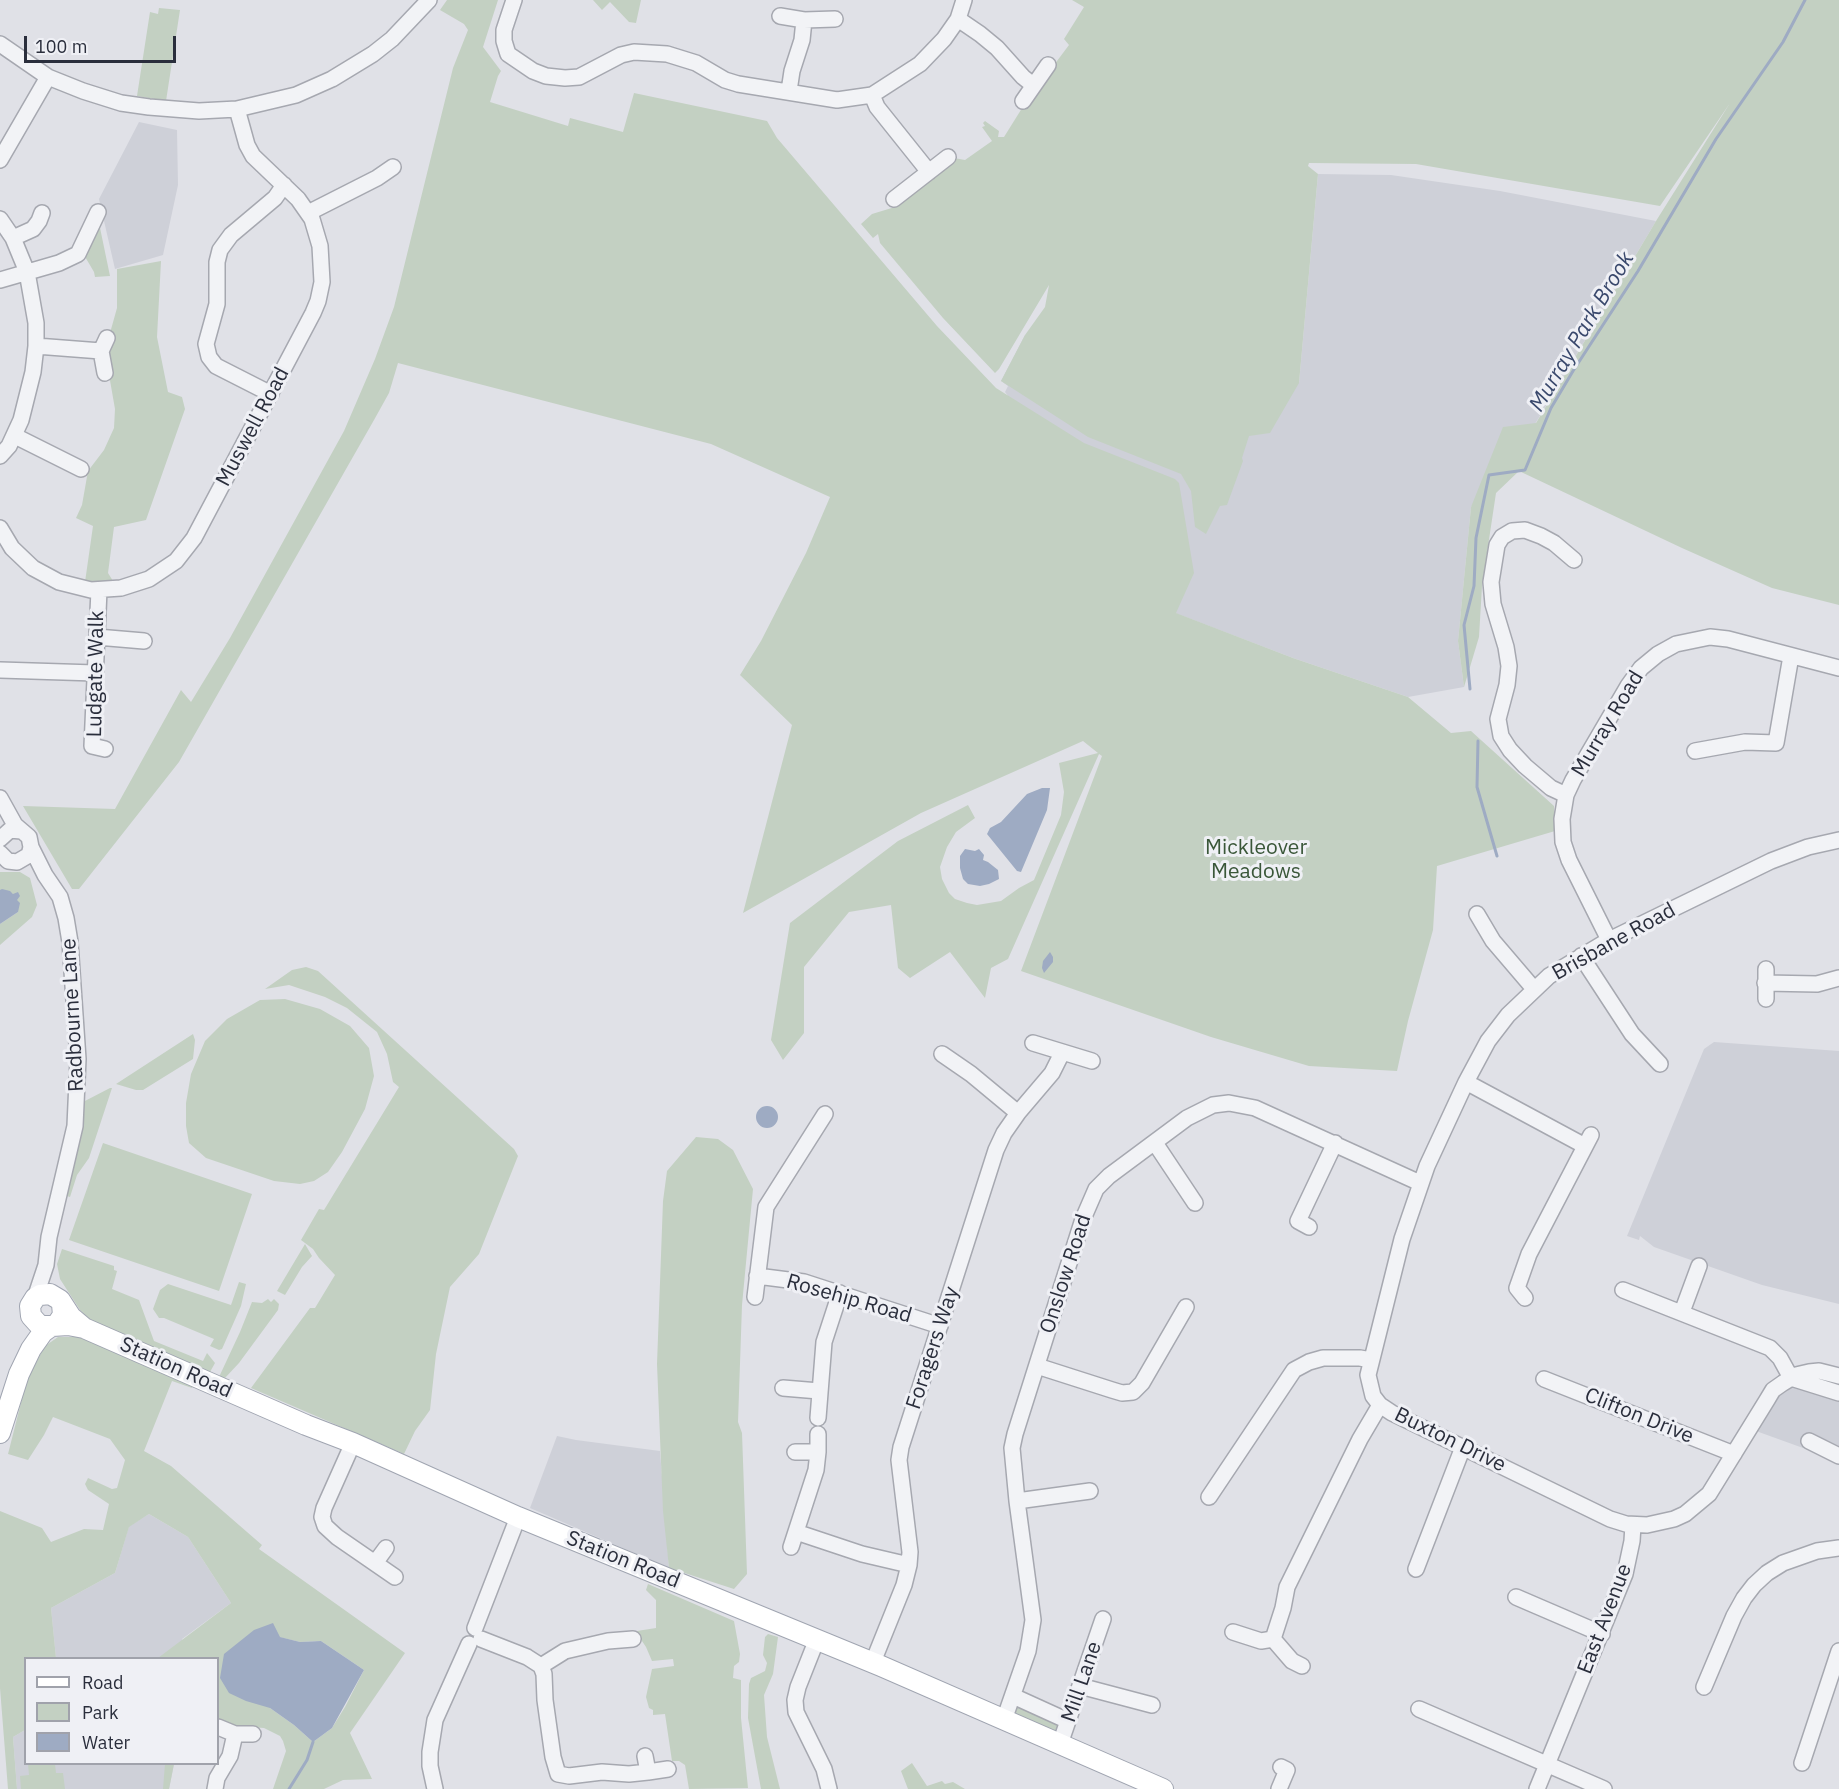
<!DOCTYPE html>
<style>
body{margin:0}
#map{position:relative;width:1839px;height:1789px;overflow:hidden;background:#e0e1e7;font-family:"IBM Plex Sans",sans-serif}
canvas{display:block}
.legend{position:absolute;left:24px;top:1657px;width:195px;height:108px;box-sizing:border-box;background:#eff0f5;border:2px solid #a0a2ab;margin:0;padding:8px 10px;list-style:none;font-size:18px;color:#2a2e3c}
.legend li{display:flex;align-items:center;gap:12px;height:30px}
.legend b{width:30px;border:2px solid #a0a2ab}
.scale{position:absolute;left:24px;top:36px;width:152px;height:27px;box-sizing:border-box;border:3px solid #2a2e3c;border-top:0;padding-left:8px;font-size:18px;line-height:21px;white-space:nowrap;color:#2a2e3c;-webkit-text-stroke:4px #eff0f5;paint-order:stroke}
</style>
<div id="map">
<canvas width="1839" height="1789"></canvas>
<ul class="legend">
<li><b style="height:8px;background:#fff"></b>Road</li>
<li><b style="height:16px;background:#c3d0c2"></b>Park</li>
<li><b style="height:16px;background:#9eabc3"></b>Water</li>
</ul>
<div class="scale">100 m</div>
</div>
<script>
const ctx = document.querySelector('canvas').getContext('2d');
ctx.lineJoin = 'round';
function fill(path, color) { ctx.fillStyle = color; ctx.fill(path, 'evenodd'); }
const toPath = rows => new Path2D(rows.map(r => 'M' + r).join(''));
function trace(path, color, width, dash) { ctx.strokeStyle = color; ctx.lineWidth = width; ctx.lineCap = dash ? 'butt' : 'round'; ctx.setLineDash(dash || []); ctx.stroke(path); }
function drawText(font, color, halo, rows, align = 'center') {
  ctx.font = font + ' "IBM Plex Sans",sans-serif'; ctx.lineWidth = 6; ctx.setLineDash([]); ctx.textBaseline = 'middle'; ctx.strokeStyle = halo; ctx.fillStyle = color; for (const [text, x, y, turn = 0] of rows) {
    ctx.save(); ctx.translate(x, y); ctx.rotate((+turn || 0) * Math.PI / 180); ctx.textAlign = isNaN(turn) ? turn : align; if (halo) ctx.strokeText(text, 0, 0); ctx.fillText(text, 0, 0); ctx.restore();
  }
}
fill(toPath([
 [139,122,177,130,178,185,163,255,115,269,99,199],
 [1318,174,1391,175,1500,191,1656,221,1535,424,1471,507,1458,641,1464,687,1408,697,1293,658,1175,613,1005,392,1008,386,1001,381,1025,335,1299,383],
 [1714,1042,1839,1051,1839,1304,1762,1285,1654,1247,1640,1236,1639,1240,1627,1236,1704,1049],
 [1817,1377,1839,1384,1839,1461,1756,1431,1783,1389],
 [557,1436,576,1440,660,1451,669,1568,530,1508],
 [149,1514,188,1537,231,1603,182,1639,188,1658,56,1658,51,1608,115,1573,129,1526],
 [25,1730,26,1764,174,1764,169,1789,17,1789,13,1737]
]), '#ced0d8');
fill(toPath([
 [447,0,498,0,483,47,501,71,498,76,490,102,568,126,570,118,623,132,634,93,767,121,777,138,937,326,996,388,1084,443,1175,479,1179,483,1194,573,1176,613,1293,658,1408,697,1451,733,1471,731,1554,806,1555,831,1437,866,1433,930,1408,1021,1397,1071,1309,1066,1211,1037,1021,971,1102,756,1099,754,1008,959,991,968,985,998,950,952,910,978,898,968,891,905,849,912,804,967,804,1033,783,1060,771,1040,790,923,898,841,968,805,975,818,956,832,947,847,940,867,942,879,949,893,955,899,967,903,977,905,1001,901,1019,888,1034,880,1061,815,1064,792,1059,763,1098,753,1083,741,921,813,743,913,792,725,740,675,761,641,806,553,830,497,711,444,398,363,389,393,374,420,179,762,79,889,72,889,23,806,115,809,181,690,191,702,230,638,344,431,375,359,394,307,453,68,468,30,464,24,440,10],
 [593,0,641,0,636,23,629,22,610,2,602,10],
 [1072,0,1839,0,1839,605,1772,588,1682,548,1519,471,1496,493,1482,586,1479,637,1464,687,1458,641,1471,507,1503,427,1536,423,1656,221,1730,103,1660,206,1416,164,1309,163,1308,166,1318,174,1299,383,1270,433,1249,436,1242,458,1243,461,1227,505,1220,506,1206,534,1195,527,1191,491,1181,474,1088,437,1001,381,1025,335,1045,307,1049,285,999,369,995,373,943,318,880,243,878,234,873,238,861,224,872,214,895,207,954,158,965,160,992,141,982,127,985,126,983,123,985,121,999,131,998,137,1004,137,1024,105,1069,45,1064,39,1084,7],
 [159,8,180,10,166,101,137,96,150,12,158,14],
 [99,223,110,276,95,277,94,272,84,255],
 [161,261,157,337,168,392,182,397,185,409,146,520,114,527,108,573,113,581,85,582,93,526,76,518,82,505,88,471,104,450,114,428,115,409,108,369,110,333,117,308,117,269],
 [0,872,20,872,30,878,37,905,32,917,0,945,0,924,18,912,13,894,0,890],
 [306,967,318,971,514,1149,518,1156,479,1254,450,1287,436,1354,430,1410,415,1431,404,1454,251,1388,310,1308,315,1308,335,1275,319,1258,313,1249,301,1240,319,1209,324,1210,399,1087,393,1082,387,1054,377,1032,347,1008,325,997,289,985,265,989,292,970],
 [285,999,320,1009,350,1026,369,1048,374,1076,365,1109,342,1152,328,1172,314,1181,300,1184,274,1181,206,1158,189,1143,186,1126,186,1103,191,1074,205,1041,227,1019,260,1000],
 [193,1034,195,1040,193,1059,143,1090,136,1090,116,1084],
 [110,1088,112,1088,89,1158,77,1175,70,1197,67,1196,82,1124,83,1102],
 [696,1137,718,1139,733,1150,753,1189,742,1305,738,1422,742,1433,747,1574,734,1589,669,1568,663,1511,657,1364,663,1201,667,1171],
 [103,1143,252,1194,219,1291,69,1240],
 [305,1244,312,1256,302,1267,285,1295,277,1291],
 [62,1249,114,1266,114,1270,117,1271,112,1289,139,1300,154,1341,203,1361,207,1353,215,1363,210,1372,207,1373,100,1331,80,1310,60,1279,57,1264],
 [239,1282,246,1284,241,1306,222,1349,219,1350,210,1346,214,1339,164,1318,159,1318,153,1309,160,1290,168,1284,231,1305],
 [268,1299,271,1302,274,1299,279,1304,278,1310,239,1363,225,1378,219,1377,240,1332,252,1302,262,1303],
 [58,1337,79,1337,105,1346,193,1385,192,1388,172,1381,144,1451,171,1466,262,1545,259,1549,405,1653,350,1733,372,1779,343,1780,324,1789,273,1789,286,1751,283,1741,280,1736,264,1728,235,1726,218,1720,218,1658,158,1658,231,1603,188,1537,149,1514,129,1527,115,1573,51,1608,56,1658,26,1658,25,1730,13,1737,17,1789,8,1789,0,1688,0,1511,42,1528,51,1542,84,1529,103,1530,109,1504,88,1490,85,1484,88,1478,112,1489,117,1488,125,1460,110,1439,53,1417,44,1435,28,1460,8,1454,27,1379,45,1346],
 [279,1637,300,1642,321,1641,364,1670,345,1707,332,1728,313,1742,294,1725,270,1708],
 [648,1584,734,1621,740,1654,739,1662,734,1666,733,1678,741,1680,741,1718,748,1788,689,1789,685,1765,679,1761,672,1761,665,1714,653,1715,653,1710,649,1708,646,1697,652,1669,674,1666,673,1659,652,1661,646,1647,636,1632,637,1631,656,1628,656,1600,646,1590],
 [768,1634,778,1637,773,1674,764,1695,767,1737,780,1789,761,1789,748,1718,749,1684,751,1678,765,1671,767,1663,763,1655,765,1637],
 [1017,1705,1060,1724,1058,1734,1015,1716,1014,1712],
 [912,1763,927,1786,942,1781,945,1784,953,1782,965,1789,908,1789,901,1771],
 [28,1764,55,1764,56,1773,63,1773,65,1789,21,1789,20,1776,29,1775],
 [165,1764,174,1764,169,1789,163,1789]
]), '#c3d0c2');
fill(toPath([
 [1042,788,1050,788,1047,810,1021,872,1017,871,987,834,990,828,1001,822,1027,794],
 [965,849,975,851,979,849,984,855,983,860,988,862,998,870,999,879,989,884,980,886,968,884,963,879,960,868,960,856],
 [2,889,10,891,13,894,18,892,20,896,17,900,20,903,18,912,0,924,0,890],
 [1050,952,1053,957,1053,962,1044,973,1042,968,1043,961],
 '756 1117a11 11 0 1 1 22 0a11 11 0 1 1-22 0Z',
 [273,1623,280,1637,300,1642,321,1641,364,1670,332,1728,313,1742,294,1725,270,1708,246,1701,229,1693,220,1678,224,1654,254,1630]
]), '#9eabc3');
trace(toPath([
 [1470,689,1464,625,1474,586,1476,538,1489,475,1525,470,1551,408,1573,371,1638,271,1716,139,1783,42,1805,0],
 [1478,741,1477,787,1497,856],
 [289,1789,307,1760,313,1742]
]), '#9eabc3', 3);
const minor = toPath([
 [514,0,504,30,504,41,508,54,533,71,546,76,565,78,579,77,621,55,634,52,667,54,696,63,725,80,738,84,837,100,872,95,920,64,944,39,958,19,964,0],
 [780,16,804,20,835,19],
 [958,19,980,34,997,48,1023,77,1033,85],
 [0,44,48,77,83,91,121,103,149,107,199,111,237,109,296,95,332,79,373,54,392,39,429,0],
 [789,91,792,71,802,40,804,20],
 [872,95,877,107,929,172],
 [1023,101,1048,65],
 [0,160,48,77],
 [894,199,948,157],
 [308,213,377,178,393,167],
 [0,219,13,238,27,272,36,323,36,346,33,372,21,420,9,446,0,456],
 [13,238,33,229,39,221,42,213],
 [0,280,59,263,78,254,98,212],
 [36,346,101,351],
 [105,373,101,351,107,338],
 [271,394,216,366,209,357,206,344,217,304,217,262,220,250,231,235,275,198,284,185],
 [15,436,81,469],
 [0,528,12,548,33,568,59,582,91,590,121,588,149,579,176,561,194,538,313,313,318,301,322,282,320,246,312,219,298,199,253,156,247,145,237,109],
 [99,590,92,746,105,749],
 [97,637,144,641],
 [0,670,95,673],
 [1695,751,1745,742,1776,743,1791,656],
 [1566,795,1551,788,1525,766,1510,750,1501,736,1498,719,1507,685,1509,666,1506,647,1493,604,1491,582,1497,545,1502,537,1512,531,1525,530,1541,536,1554,543,1574,560],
 [0,798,15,825,29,837,31,847,29,855,17,862,8,861,0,853],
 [0,839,10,830,21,831],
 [1839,840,1808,847,1771,861,1609,940,1549,976,1508,1015,1488,1041,1466,1082,1427,1166,1402,1239,1368,1375,1373,1396,1380,1405,1392,1413,1610,1519,1626,1524,1647,1525,1674,1519,1685,1514,1709,1494,1767,1400,1773,1390,1783,1383,1796,1375,1809,1372,1819,1371,1839,1376],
 [31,847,45,875,60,897,66,918,70,942,78,1059,75,1126,49,1237,46,1265,35,1298],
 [1477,914,1493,941,1534,989],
 [1609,940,1569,860,1563,842,1562,819,1566,795,1573,780,1628,686,1641,668,1658,654,1676,644,1710,637,1728,639,1839,668],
 [1581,956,1632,1034,1660,1064],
 [1766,969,1766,999],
 [1765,983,1817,984,1839,978],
 [1033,1043,1092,1061],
 [942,1054,971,1074,1018,1113],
 [1466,1082,1585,1146],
 [1155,1143,1195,1203],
 [1309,1227,1298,1221,1335,1143],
 [757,1276,804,1282,940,1326],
 [1623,1290,1770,1348,1780,1358,1791,1378],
 [755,1297,766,1207,825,1114],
 [1525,1298,1517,1288,1529,1254,1591,1135],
 [1682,1312,1699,1266],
 [1037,1366,1112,1390,1122,1393,1133,1392,1142,1383,1186,1307],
 [1791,1378,1839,1393],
 [1544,1379,1734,1454],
 [783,1388,819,1391],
 [818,1418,824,1342,840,1293],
 [1809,1441,1839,1456],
 [353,1443,324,1508,322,1517,325,1526,337,1537,395,1577],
 [795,1452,818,1452],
 [1209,1497,1294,1370,1309,1362,1323,1358,1360,1358,1371,1360],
 [1017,1501,1090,1491],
 [796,1532,862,1554,909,1565],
 [791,1547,816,1470,818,1452,818,1434],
 [375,1563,386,1548],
 [1416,1569,1463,1447],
 [1516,1597,1602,1634],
 [475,1628,518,1517],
 [1233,1632,1261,1641,1273,1639,1292,1661,1302,1666],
 [481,1639,527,1657,541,1666,544,1674,545,1700,553,1757,558,1774,569,1776,602,1772,629,1774,648,1772,645,1756],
 [817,1639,798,1687,795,1700,796,1712,824,1769,829,1789],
 [1273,1639,1283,1608,1287,1587,1360,1439,1380,1405],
 [873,1662,904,1585,909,1565,910,1552,899,1460,901,1447,996,1150,1004,1133,1018,1113,1052,1073,1062,1053],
 [541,1666,565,1651,608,1641,633,1639],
 [1080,1686,1152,1705],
 [1704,1687,1734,1616,1744,1598,1754,1585,1767,1573,1783,1563,1817,1551,1839,1548],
 [1013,1696,1068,1721],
 [1419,1709,1604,1789],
 [1004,1720,1028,1651,1033,1620,1017,1501,1012,1448,1015,1434,1083,1219,1096,1189,1109,1176,1187,1118,1213,1105,1229,1103,1255,1108,1420,1183],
 [218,1727,235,1734,253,1734],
 [1060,1744,1103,1619],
 [1802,1763,1839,1651],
 [648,1772,668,1769],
 [215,1789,217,1778,230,1756,235,1734],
 [435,1789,430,1766,430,1752,435,1720,469,1644],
 [1279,1789,1287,1770,1281,1767],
 [1537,1789,1625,1574,1632,1541,1633,1525]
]);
const major = toPath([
 [62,1304,63,1315,57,1324,52,1326,40,1326,31,1316,30,1306,35,1298,40,1295,50,1294,60,1300,71,1317,84,1328],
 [52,1326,68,1325,84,1328,306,1425,353,1443,518,1517,881,1666,1163,1789],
 [0,1433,19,1374,31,1349,43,1332,50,1327]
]);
trace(minor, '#a6a8b0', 18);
trace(major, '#a0a5b1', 22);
trace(minor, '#f2f3f6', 15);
trace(major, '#fff', 20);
drawText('21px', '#2a2e3c', '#eff0f5', [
 ["Muswell Road",253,427,-62],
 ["Ludgate Walk",96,674,-89],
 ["Murray Road",1608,724,-59],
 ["Brisbane Road",1614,942,-29],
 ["Radbourne Lane",73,1015,-93],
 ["Onslow Road",1066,1274,-72],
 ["Rosehip Road",849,1299,16],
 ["Foragers Way",933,1348,-72],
 ["Station Road",176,1368,24],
 ["Clifton Drive",1639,1416,22],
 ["Buxton Drive",1450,1440,26],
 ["Station Road",623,1560,22],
 ["East Avenue",1605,1619,-69],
 ["Mill Lane",1082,1682,-71]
]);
drawText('21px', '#3a5739', '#eff0f5', [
 ["Mickleover",1256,848],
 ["Meadows",1256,872]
]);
drawText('italic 22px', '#39486c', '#eff0f5', [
 ["Murray Park Brook",1582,332,-59]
]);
</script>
